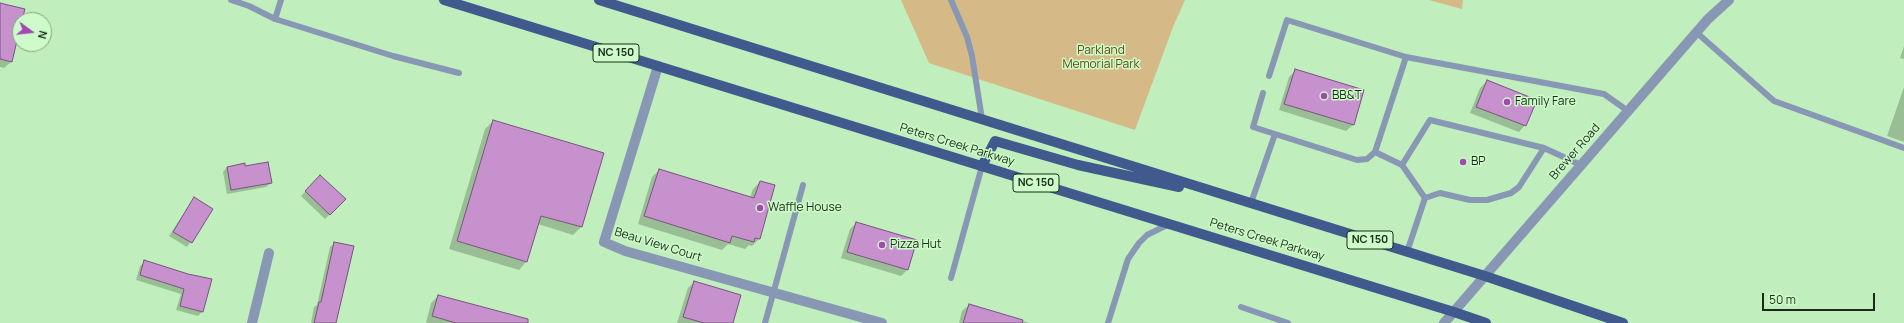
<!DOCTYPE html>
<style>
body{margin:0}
#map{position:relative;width:1904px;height:323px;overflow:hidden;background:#c0eebc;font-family:Manrope,sans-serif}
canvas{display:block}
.north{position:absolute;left:12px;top:12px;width:40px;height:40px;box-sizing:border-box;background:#cdfbc9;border:1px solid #85a883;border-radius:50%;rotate:105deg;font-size:11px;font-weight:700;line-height:16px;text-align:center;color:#1a2b19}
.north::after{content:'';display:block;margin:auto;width:14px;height:18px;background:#a447b0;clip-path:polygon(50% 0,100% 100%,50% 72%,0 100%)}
.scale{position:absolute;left:1762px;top:293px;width:113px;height:18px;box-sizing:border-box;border:2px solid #1a2b19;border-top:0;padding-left:5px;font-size:12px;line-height:14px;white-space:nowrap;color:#1a2b19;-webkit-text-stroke:3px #cdfbc9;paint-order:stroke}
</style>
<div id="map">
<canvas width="1904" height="323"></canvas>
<div class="north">N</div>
<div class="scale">50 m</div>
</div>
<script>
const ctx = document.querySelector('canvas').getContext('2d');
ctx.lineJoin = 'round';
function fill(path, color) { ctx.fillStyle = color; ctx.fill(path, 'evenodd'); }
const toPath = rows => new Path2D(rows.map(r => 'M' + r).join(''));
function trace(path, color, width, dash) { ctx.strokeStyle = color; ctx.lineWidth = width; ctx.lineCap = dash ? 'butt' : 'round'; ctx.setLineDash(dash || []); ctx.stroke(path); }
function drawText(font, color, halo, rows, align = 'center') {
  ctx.font = font + ' Manrope,sans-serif'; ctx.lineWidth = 3; ctx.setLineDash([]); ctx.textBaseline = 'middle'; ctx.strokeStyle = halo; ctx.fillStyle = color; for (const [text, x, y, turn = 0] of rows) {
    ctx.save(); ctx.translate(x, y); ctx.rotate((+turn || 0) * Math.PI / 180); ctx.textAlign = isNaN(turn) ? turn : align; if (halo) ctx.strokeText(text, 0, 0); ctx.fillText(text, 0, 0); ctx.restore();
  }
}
fill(toPath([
 [901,0,1185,0,1173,27,1135,130,929,63],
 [1429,0,1463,0,1462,9]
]), '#d5ba88');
fill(toPath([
 [0,4,21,20,11,62,4,68,0,67],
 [1904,46,1904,59,1900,58],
 [1295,71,1353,125,1346,131,1279,110,1289,77],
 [1487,81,1525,125,1519,132,1470,113,1480,88],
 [1904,87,1904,142,1887,136],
 [493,121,603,154,581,227,573,235,538,224,526,262,519,270,449,249,485,129],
 [227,167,244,167,271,183,266,187,227,194,223,172],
 [659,170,750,198,753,189,760,182,759,239,752,246,749,245,745,249,728,244,722,250,638,224,652,177],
 [320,176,345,199,325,219,301,196],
 [194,198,212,209,187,247,169,236],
 [856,223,907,270,901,276,841,258,850,229],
 [335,243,335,323,311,323,314,307,317,305,330,247],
 [145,262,188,275,203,311,198,316,176,310,181,294,136,280,140,266],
 [694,282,732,323,677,323,688,288],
 [438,296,523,323,426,323,431,303],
 [969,305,1030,323,959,323,962,311]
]), '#0003');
const building = toPath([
 [0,3,25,9,22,20,20,20,20,28,12,62,0,59,0,3],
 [1295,69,1364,90,1354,125,1284,104,1295,69],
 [1487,80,1537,100,1526,126,1476,107,1487,80],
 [493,120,604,153,582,227,541,216,527,262,457,241,493,120],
 [268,162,272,183,231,190,227,167,245,163,245,166,268,162],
 [659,169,754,198,760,181,775,185,760,239,755,238,754,242,732,236,730,243,644,216,659,169],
 [320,175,346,199,330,215,305,191,320,175],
 [194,197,213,209,192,243,173,232,194,197],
 [856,222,917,240,908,270,847,252,856,222],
 [334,242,354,246,336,323,314,323,319,302,321,302,334,242],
 [144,260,188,274,212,279,203,312,180,306,184,289,140,275,144,260],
 [694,281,741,295,733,323,704,323,683,317,694,281],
 [438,295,528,319,528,323,456,323,432,316,438,295],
 [969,304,1023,320,1022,323,963,323,969,304]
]);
fill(building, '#c791ce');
trace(building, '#79537e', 1);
trace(toPath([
 [231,0,249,6,275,19,393,56,459,73],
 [951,0,967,37,972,56,982,119],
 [275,19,281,0],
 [1696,32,1774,101,1904,148],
 [1269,76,1287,20,1406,57,1604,94,1628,111],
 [1263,93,1253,127,1357,160,1367,159,1375,152,1406,57],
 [1375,152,1402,165],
 [1425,198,1440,193,1470,200,1487,200,1511,193,1519,187,1544,148],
 [1251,203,1275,134],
 [1407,252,1425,198,1402,165,1430,120,1544,148,1581,165],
 [951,278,982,166],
 [1241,307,1288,323],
 [765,323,803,185],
 [1108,323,1128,259,1139,243,1147,235,1169,224]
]), '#8797b4', 6);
trace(toPath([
 [658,66,604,242,625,251,882,323],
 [252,323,269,253]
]), '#8797b4', 10);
trace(toPath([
 [1444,323,1708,19,1729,0]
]), '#8797b4', 10);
trace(toPath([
 [444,0,1454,312,1486,323],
 [599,0,1485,276,1623,323],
 [982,166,995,141,1078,165,1179,187]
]), '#405a8d', 10);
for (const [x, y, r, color] of [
 [1324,96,4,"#a447b0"],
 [1507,102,4,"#a447b0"],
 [1463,162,4,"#a447b0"],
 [760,208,4,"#a447b0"],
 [882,245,4,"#a447b0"]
]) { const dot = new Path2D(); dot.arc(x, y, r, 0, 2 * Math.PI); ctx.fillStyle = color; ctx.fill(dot); trace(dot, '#cdfbc9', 1.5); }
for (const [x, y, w] of [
 [616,53,46],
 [1036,183,46],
 [1370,240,46]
]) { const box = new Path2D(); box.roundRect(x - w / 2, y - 9, w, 18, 3); ctx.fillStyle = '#cdfbc9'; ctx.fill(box); trace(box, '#1a2b19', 1); }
drawText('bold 11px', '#1a2b19', null, [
 ["NC 150",616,53],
 ["NC 150",1036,183],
 ["NC 150",1370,240]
]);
drawText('12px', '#654a0f', '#cdfbc9', [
 ["Parkland",1101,51],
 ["Memorial Park",1101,65]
]);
drawText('12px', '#1a2b19', '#cdfbc9', [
 ["BB&T",1332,96],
 ["Family Fare",1515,102],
 ["BP",1471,162],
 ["Waffle House",768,208],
 ["Pizza Hut",890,245]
], 'left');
drawText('12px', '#1a2b19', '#cdfbc9', [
 ["Peters Creek Parkway",957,145,17],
 ["Brewer Road",1575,152,-49],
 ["Peters Creek Parkway",1267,240,17],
 ["Beau View Court",658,245,17]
]);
</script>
